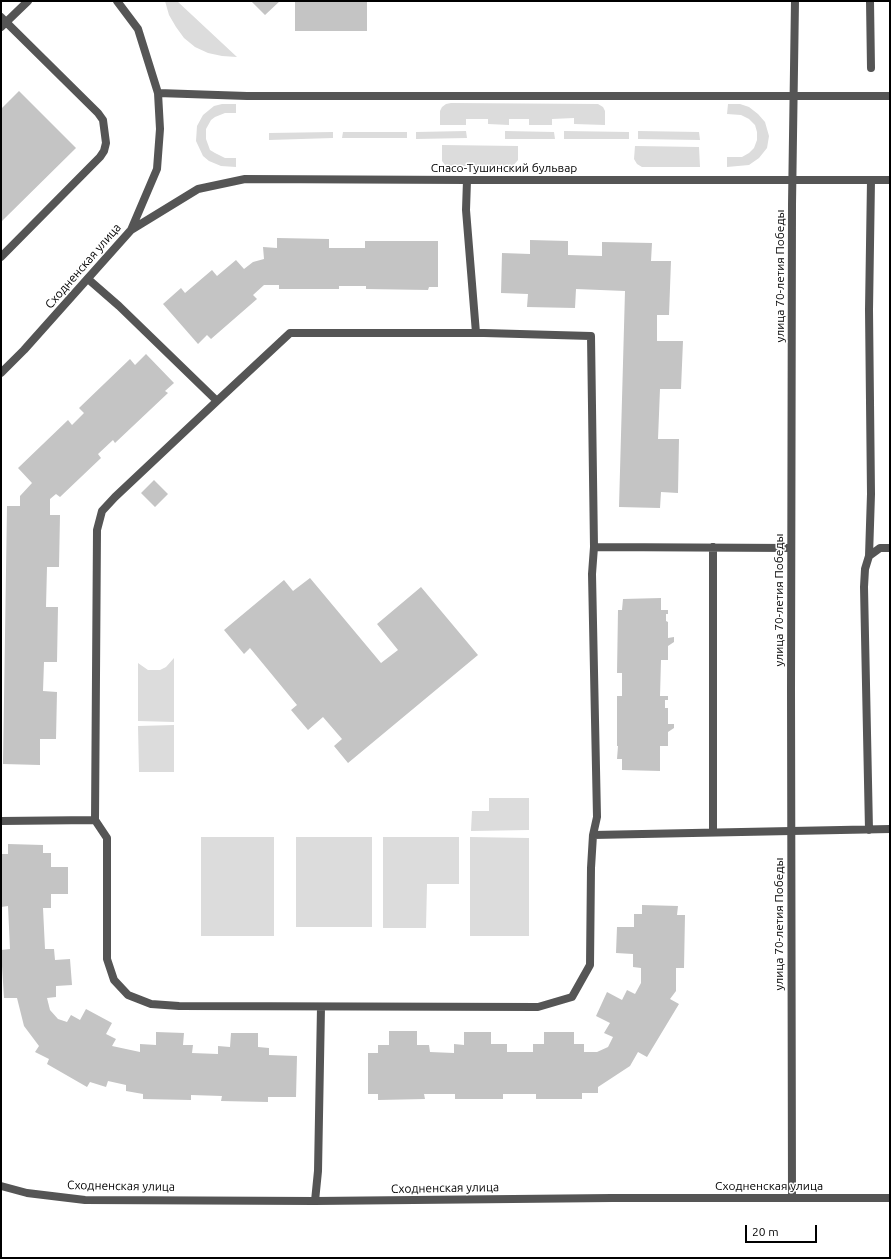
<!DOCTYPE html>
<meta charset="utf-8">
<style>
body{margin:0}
#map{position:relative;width:891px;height:1259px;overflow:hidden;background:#fff;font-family:Ubuntu,sans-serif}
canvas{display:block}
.frame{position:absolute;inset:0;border:2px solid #000;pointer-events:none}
.scale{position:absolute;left:745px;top:1225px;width:72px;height:18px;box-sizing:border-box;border:2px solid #000;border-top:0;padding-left:5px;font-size:12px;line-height:14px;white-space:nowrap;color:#000;-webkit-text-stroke:3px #fff;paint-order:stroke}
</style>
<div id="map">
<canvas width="891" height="1259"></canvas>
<div class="frame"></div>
<div class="scale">20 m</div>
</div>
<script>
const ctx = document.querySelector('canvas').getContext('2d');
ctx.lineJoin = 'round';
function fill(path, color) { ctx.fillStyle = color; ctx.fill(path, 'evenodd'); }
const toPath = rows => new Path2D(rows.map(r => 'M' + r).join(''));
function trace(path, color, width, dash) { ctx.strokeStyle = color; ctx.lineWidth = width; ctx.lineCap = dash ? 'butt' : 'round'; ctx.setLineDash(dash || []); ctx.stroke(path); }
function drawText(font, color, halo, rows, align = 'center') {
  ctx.font = font + ' Ubuntu,sans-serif'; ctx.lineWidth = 3; ctx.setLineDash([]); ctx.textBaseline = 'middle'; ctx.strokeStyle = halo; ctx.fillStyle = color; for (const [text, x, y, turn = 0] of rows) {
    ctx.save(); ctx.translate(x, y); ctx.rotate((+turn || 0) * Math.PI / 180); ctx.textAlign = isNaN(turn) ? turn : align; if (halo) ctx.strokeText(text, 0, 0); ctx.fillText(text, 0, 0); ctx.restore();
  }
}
fill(toPath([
 [165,1,177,1,237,57,222,56,208,53,195,47,184,38,176,27,169,15],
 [451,103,598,104,603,107,605,111,605,125,574,124,574,118,552,119,552,125,529,125,529,119,509,119,509,125,488,124,488,119,466,119,466,125,440,125,440,111,442,107,446,104],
 [222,104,236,104,236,113,225,113,215,117,211,120,206,129,206,139,210,150,215,153,225,158,236,158,236,167,221,166,209,161,203,156,196,141,197,126,203,115,214,106],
 [728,104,740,104,749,107,758,114,765,122,769,136,767,148,759,158,749,165,727,167,727,157,742,157,749,153,754,148,757,140,757,132,755,125,749,119,741,115,727,114],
 [466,131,467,138,416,139,416,132],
 [505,131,554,132,555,139,505,139],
 [564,131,629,132,629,139,564,139],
 [638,131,699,132,700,140,638,139],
 [333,132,333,138,269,140,269,133],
 [343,132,407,132,407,138,342,138],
 [442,145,518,146,518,160,512,167,449,166,445,165,442,161],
 [635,146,699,147,700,167,642,167,637,164,634,159],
 [174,658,174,722,138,721,138,663,148,670,160,670,166,667],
 [174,725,174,772,139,772,138,726],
 [489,798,529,798,529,830,471,831,472,811,489,811],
 [201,837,274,837,274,936,201,936],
 [296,837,372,837,372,927,296,927],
 [383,837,459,837,459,884,427,884,426,928,383,928],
 [470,837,529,838,529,936,470,936]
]), '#dcdcdc');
fill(toPath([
 [251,1,280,1,265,15],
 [295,1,367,1,367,31,295,31],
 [19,91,76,148,1,222,1,109],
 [277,238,329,239,329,248,365,248,365,241,438,241,438,287,429,287,428,290,366,289,366,286,339,286,339,289,279,289,279,285,264,285,253,295,257,299,211,339,207,335,198,344,163,304,181,288,185,293,212,270,217,276,236,260,244,269,253,262,264,259,263,247,277,248],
 [530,240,568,241,568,255,602,256,602,242,652,243,651,261,671,261,669,315,657,315,657,341,683,341,681,389,660,389,658,439,679,439,678,493,661,492,660,508,619,507,625,291,576,289,575,308,527,307,528,294,501,293,502,253,530,254],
 [146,354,174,383,165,391,168,393,115,443,113,440,98,454,101,458,60,497,56,494,50,499,50,515,60,515,59,567,47,567,46,607,58,607,57,662,44,662,43,691,57,692,56,739,40,739,40,765,3,764,7,506,20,506,20,496,32,483,18,468,68,420,72,425,84,413,79,408,130,359,135,365],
 [154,480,168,494,155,507,141,493],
 [310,578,381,663,398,650,377,624,421,587,478,655,348,763,334,746,342,739,323,717,308,730,291,710,297,705,250,648,244,654,224,630,284,580,293,591],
 [661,598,661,610,668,610,668,614,666,614,666,621,668,622,668,638,674,637,674,642,668,646,668,660,661,660,660,696,668,696,668,700,665,700,665,708,668,708,668,724,674,724,674,728,668,732,668,746,660,746,660,771,622,770,622,759,617,759,618,746,617,746,617,696,622,696,622,673,617,673,618,610,622,610,623,599],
 [8,844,43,845,43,853,51,853,51,867,68,867,68,894,51,894,51,908,43,908,45,949,54,949,55,960,70,959,72,985,56,986,56,997,47,998,50,1010,58,1019,67,1022,71,1015,80,1020,86,1009,112,1023,106,1034,116,1039,112,1046,140,1052,140,1044,156,1045,156,1032,184,1033,183,1045,193,1045,192,1053,218,1054,218,1046,230,1047,231,1033,258,1033,258,1047,269,1048,269,1055,297,1056,296,1097,268,1097,268,1102,221,1101,222,1096,191,1095,191,1100,143,1099,143,1094,126,1091,126,1085,108,1081,106,1087,90,1082,87,1087,47,1064,49,1059,35,1052,39,1046,24,1026,17,998,4,998,1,950,10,949,8,906,1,907,1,854,8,854],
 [642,905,678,906,677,915,685,915,684,968,676,968,676,991,670,999,679,1004,647,1057,638,1052,630,1066,598,1087,598,1093,582,1093,582,1099,536,1099,536,1094,503,1094,503,1099,455,1099,455,1094,424,1094,425,1099,378,1100,378,1094,368,1094,368,1053,378,1053,378,1045,389,1045,389,1031,417,1031,417,1045,429,1045,430,1052,454,1053,454,1044,464,1045,464,1032,491,1032,491,1044,507,1044,507,1052,533,1052,533,1044,544,1044,544,1032,574,1032,574,1044,584,1044,584,1052,597,1052,608,1047,613,1037,604,1033,610,1023,596,1016,607,992,622,1000,627,990,635,994,641,983,641,968,633,967,633,954,616,953,617,927,634,927,634,914,642,914]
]), '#c4c4c4');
trace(toPath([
 [870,1,871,68],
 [1,17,98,113,103,120,106,143,104,151,100,157,1,257],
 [1,27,28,1],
 [467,180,466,210,476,333],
 [88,279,119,306,217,401,115,497,102,511,97,530,95,820,107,838,107,959,114,980,128,995,151,1004,179,1006,538,1007,572,997,590,965,591,868,593,835,890,829],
 [217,401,290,333,484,333,591,336,594,547,592,574,597,817,593,835],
 [594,547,791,548],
 [713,547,713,832],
 [869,556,871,494,869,310,871,180],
 [1,821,95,820],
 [869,830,864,587,865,569,869,556,880,548,890,548],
 [315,1201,318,1171,321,1007]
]), '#555', 8);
trace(toPath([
 [158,93,247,96,890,96],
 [131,230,198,189,245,179,467,180,890,180],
 [1,373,24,350,131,230,157,169,160,129,158,93,138,29,117,1],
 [1,1186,27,1193,85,1200,315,1201,612,1198,890,1198],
 [792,1198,791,689,792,204,795,1]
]), '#555', 8);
drawText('12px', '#000', '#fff', [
 ["Спасо-Тушинский бульвар",504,168],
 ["Сходненская улица",83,266,-49],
 ["улица 70-летия Победы",780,276,-90],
 ["улица 70-летия Победы",779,600,-90],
 ["улица 70-летия Победы",779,924,-90],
 ["Сходненская улица",121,1186,1],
 ["Сходненская улица",769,1186],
 ["Сходненская улица",445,1188,-1]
]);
</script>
